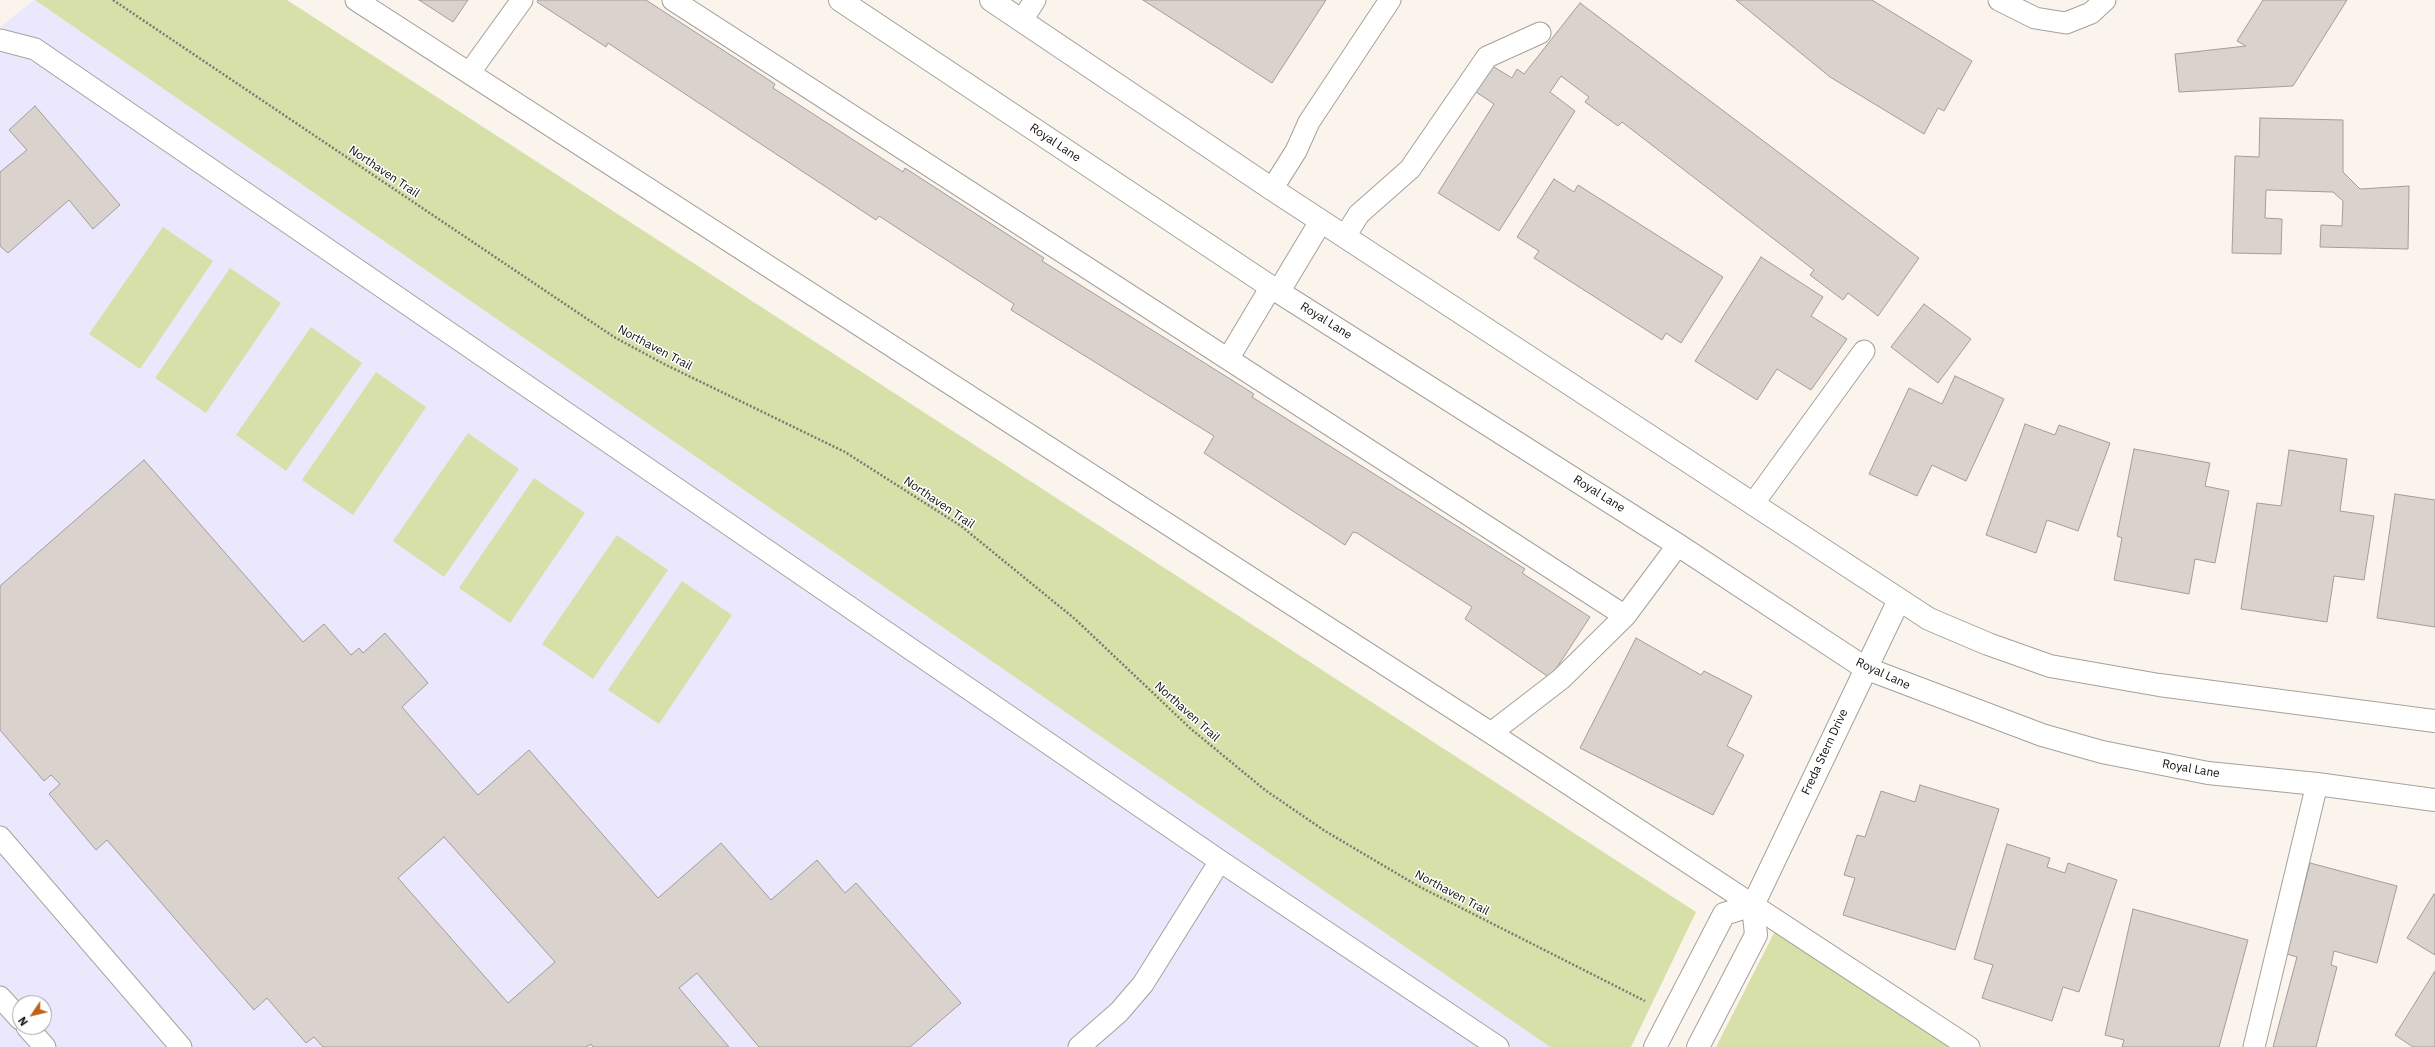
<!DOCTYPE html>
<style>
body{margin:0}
#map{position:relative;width:2435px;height:1047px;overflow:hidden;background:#faf4ed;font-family:"IBM Plex Sans",sans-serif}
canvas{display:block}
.north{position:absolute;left:12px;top:995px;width:40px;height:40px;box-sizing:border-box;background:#fff;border:1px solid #a09f9f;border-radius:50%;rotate:235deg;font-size:11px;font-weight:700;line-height:16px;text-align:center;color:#12100e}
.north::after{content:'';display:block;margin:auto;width:14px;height:18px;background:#c0611a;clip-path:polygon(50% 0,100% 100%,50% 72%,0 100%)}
</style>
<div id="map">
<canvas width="2435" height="1047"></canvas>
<div class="north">N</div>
</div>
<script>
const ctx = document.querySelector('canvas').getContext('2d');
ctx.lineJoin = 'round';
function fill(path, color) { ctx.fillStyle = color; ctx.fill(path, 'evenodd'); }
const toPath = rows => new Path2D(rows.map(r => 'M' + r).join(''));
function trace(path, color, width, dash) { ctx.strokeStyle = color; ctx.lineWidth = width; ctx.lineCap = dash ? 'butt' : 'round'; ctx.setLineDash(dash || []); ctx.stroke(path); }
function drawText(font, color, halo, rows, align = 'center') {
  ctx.font = font + ' "IBM Plex Sans",sans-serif'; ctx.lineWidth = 3; ctx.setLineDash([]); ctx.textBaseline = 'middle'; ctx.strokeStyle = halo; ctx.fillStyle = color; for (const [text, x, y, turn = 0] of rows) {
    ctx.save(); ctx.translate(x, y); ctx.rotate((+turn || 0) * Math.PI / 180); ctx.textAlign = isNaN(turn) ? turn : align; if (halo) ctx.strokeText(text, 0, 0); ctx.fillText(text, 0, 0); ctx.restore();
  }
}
fill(toPath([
 [34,0,35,0,1550,1047,0,1047,0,27],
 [20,1003,44,1003,44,1027,20,1027]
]), '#ebe8fe');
fill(toPath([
 [35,0,287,0,1696,912,1631,1047,1550,1047],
 [163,227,213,261,140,369,89,334],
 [230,268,281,303,206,413,155,378],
 [311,327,362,363,286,471,236,435],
 [376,372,426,407,353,515,302,480],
 [468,433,519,469,444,577,393,541],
 [534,478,585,513,510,623,459,588],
 [617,535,668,570,593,679,542,644],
 [682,581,732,615,659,724,608,690],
 [1776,929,1955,1047,1716,1047]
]), '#d7e0a9');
const building = toPath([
 [419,0,468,0,453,22,419,0],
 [538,0,646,0,775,84,773,88,903,172,905,168,1044,258,1042,261,1254,394,1252,397,1525,569,1522,573,1590,617,1550,678,1465,619,1472,607,1357,533,1353,532,1345,545,1204,453,1214,436,1011,310,1014,304,879,216,876,220,608,43,606,47,537,2,538,0],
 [1143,0,1326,0,1272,83,1143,0],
 [1736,0,1872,0,1972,61,1944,111,1938,108,1924,134,1830,77,1736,0],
 [2263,0,2347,0,2293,86,2179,92,2175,54,2246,46,2237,41,2263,0],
 [1580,3,1919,258,1878,316,1848,293,1843,300,1810,275,1814,270,1622,122,1618,126,1585,102,1589,97,1561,76,1550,92,1575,111,1499,231,1438,193,1494,104,1473,90,1489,64,1512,78,1517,69,1524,74,1580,3],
 [35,106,120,205,93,229,69,200,8,253,0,246,0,172,27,150,9,130,35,106],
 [2260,118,2343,120,2343,172,2360,189,2409,186,2408,249,2320,247,2321,225,2342,226,2343,201,2333,192,2266,190,2265,218,2282,219,2281,254,2232,253,2235,156,2259,157,2260,118],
 [1554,179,1574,192,1578,185,1723,277,1681,343,1666,333,1662,340,1534,258,1539,251,1517,237,1554,179],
 [1761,257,1823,297,1811,316,1847,339,1811,390,1777,369,1757,400,1695,361,1761,257],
 [1924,304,1971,339,1938,383,1891,347,1924,304],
 [1955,376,2004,399,1966,481,1932,465,1917,496,1869,474,1909,388,1942,404,1955,376],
 [2025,424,2055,435,2059,425,2110,443,2078,531,2047,520,2036,553,1986,535,2025,424],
 [2134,449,2210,463,2205,486,2229,491,2215,563,2195,559,2189,594,2114,580,2122,538,2117,536,2134,449],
 [2289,450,2347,459,2340,511,2374,516,2364,580,2334,576,2327,622,2241,609,2257,503,2281,506,2289,450],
 [144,460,303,642,324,624,351,655,359,648,363,653,385,633,428,683,402,707,478,795,529,750,658,898,721,843,771,900,817,860,845,893,856,883,961,1003,910,1047,759,1047,697,973,679,988,729,1047,593,1047,591,1044,586,1047,323,1047,314,1037,306,1043,267,998,254,1010,107,840,96,850,49,794,60,784,51,775,44,781,0,730,0,586,144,460],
 [444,837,555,962,508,1003,398,878,444,837],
 [2395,494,2435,500,2435,627,2377,618,2395,494],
 [1636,638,1701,675,1704,671,1752,696,1727,746,1744,755,1713,815,1580,748,1636,638],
 [1920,785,1999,809,1955,950,1843,915,1855,878,1844,875,1857,835,1865,837,1881,791,1915,802,1920,785],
 [2007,844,2050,858,2047,867,2065,873,2068,863,2117,880,2079,992,2063,987,2052,1021,1982,998,1993,965,1974,959,2007,844],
 [2310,863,2397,886,2377,963,2334,951,2331,965,2337,967,2316,1047,2273,1047,2297,957,2287,954,2310,863],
 [2434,894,2435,895,2435,955,2407,938,2434,894],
 [2133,909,2248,940,2219,1047,2122,1047,2124,1040,2105,1035,2133,909],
 [2435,971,2435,1047,2413,1047,2395,1035,2435,971]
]);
fill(building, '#dad2cd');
trace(building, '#a39c98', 1);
const service = toPath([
 [356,0,1491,733,1969,1047],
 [673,0,1228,359],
 [1999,0,2035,18,2066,23,2091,13,2105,0],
 [1022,20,1035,0],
 [0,40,35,49,1220,861,1498,1047],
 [470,72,522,0],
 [1272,189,1296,151,1309,122,1390,0],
 [1345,236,1359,214,1410,169,1487,57,1540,33],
 [1271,287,1228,359,1625,616],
 [1753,504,1864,351],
 [1491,733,1561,679,1625,616,1678,545],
 [0,837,181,1047],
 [0,997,20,1019],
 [27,1027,45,1047],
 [1079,1047,1119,1012,1143,984,1220,861],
 [2254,1047,2317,784]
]);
const minor = toPath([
 [1655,1047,1724,914,1753,905],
 [1698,1047,1756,935,1753,905,1899,600]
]);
const secondary = toPath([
 [840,0,1271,287,1678,545,1865,668,2042,735,2102,752,2208,773,2317,784,2435,800],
 [991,0,1272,189,1929,619,1988,644,2050,666,2159,685,2435,721],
 [1279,291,1321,221]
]);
trace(service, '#a6a19b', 23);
trace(minor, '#a6a19b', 24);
trace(secondary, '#a6a19b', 24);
trace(toPath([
 [113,0,614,337,666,365,845,452,961,526,1075,619,1191,729,1265,790,1325,831,1418,886,1645,1001]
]), '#7c7874', 2.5, [2, 2]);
trace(service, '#fff', 21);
trace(minor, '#fff', 22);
trace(secondary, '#fff', 22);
drawText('12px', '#12100e', '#fff', [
 ["Royal Lane",1055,143,34],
 ["Northaven Trail",384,172,34],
 ["Royal Lane",1326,321,32],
 ["Northaven Trail",655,348,28],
 ["Royal Lane",1599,494,32],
 ["Northaven Trail",939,503,34],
 ["Royal Lane",1883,674,25],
 ["Northaven Trail",1187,712,42],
 ["Freda Stern Drive",1825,752,-65],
 ["Royal Lane",2191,769,10],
 ["Northaven Trail",1452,893,28]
]);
</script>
